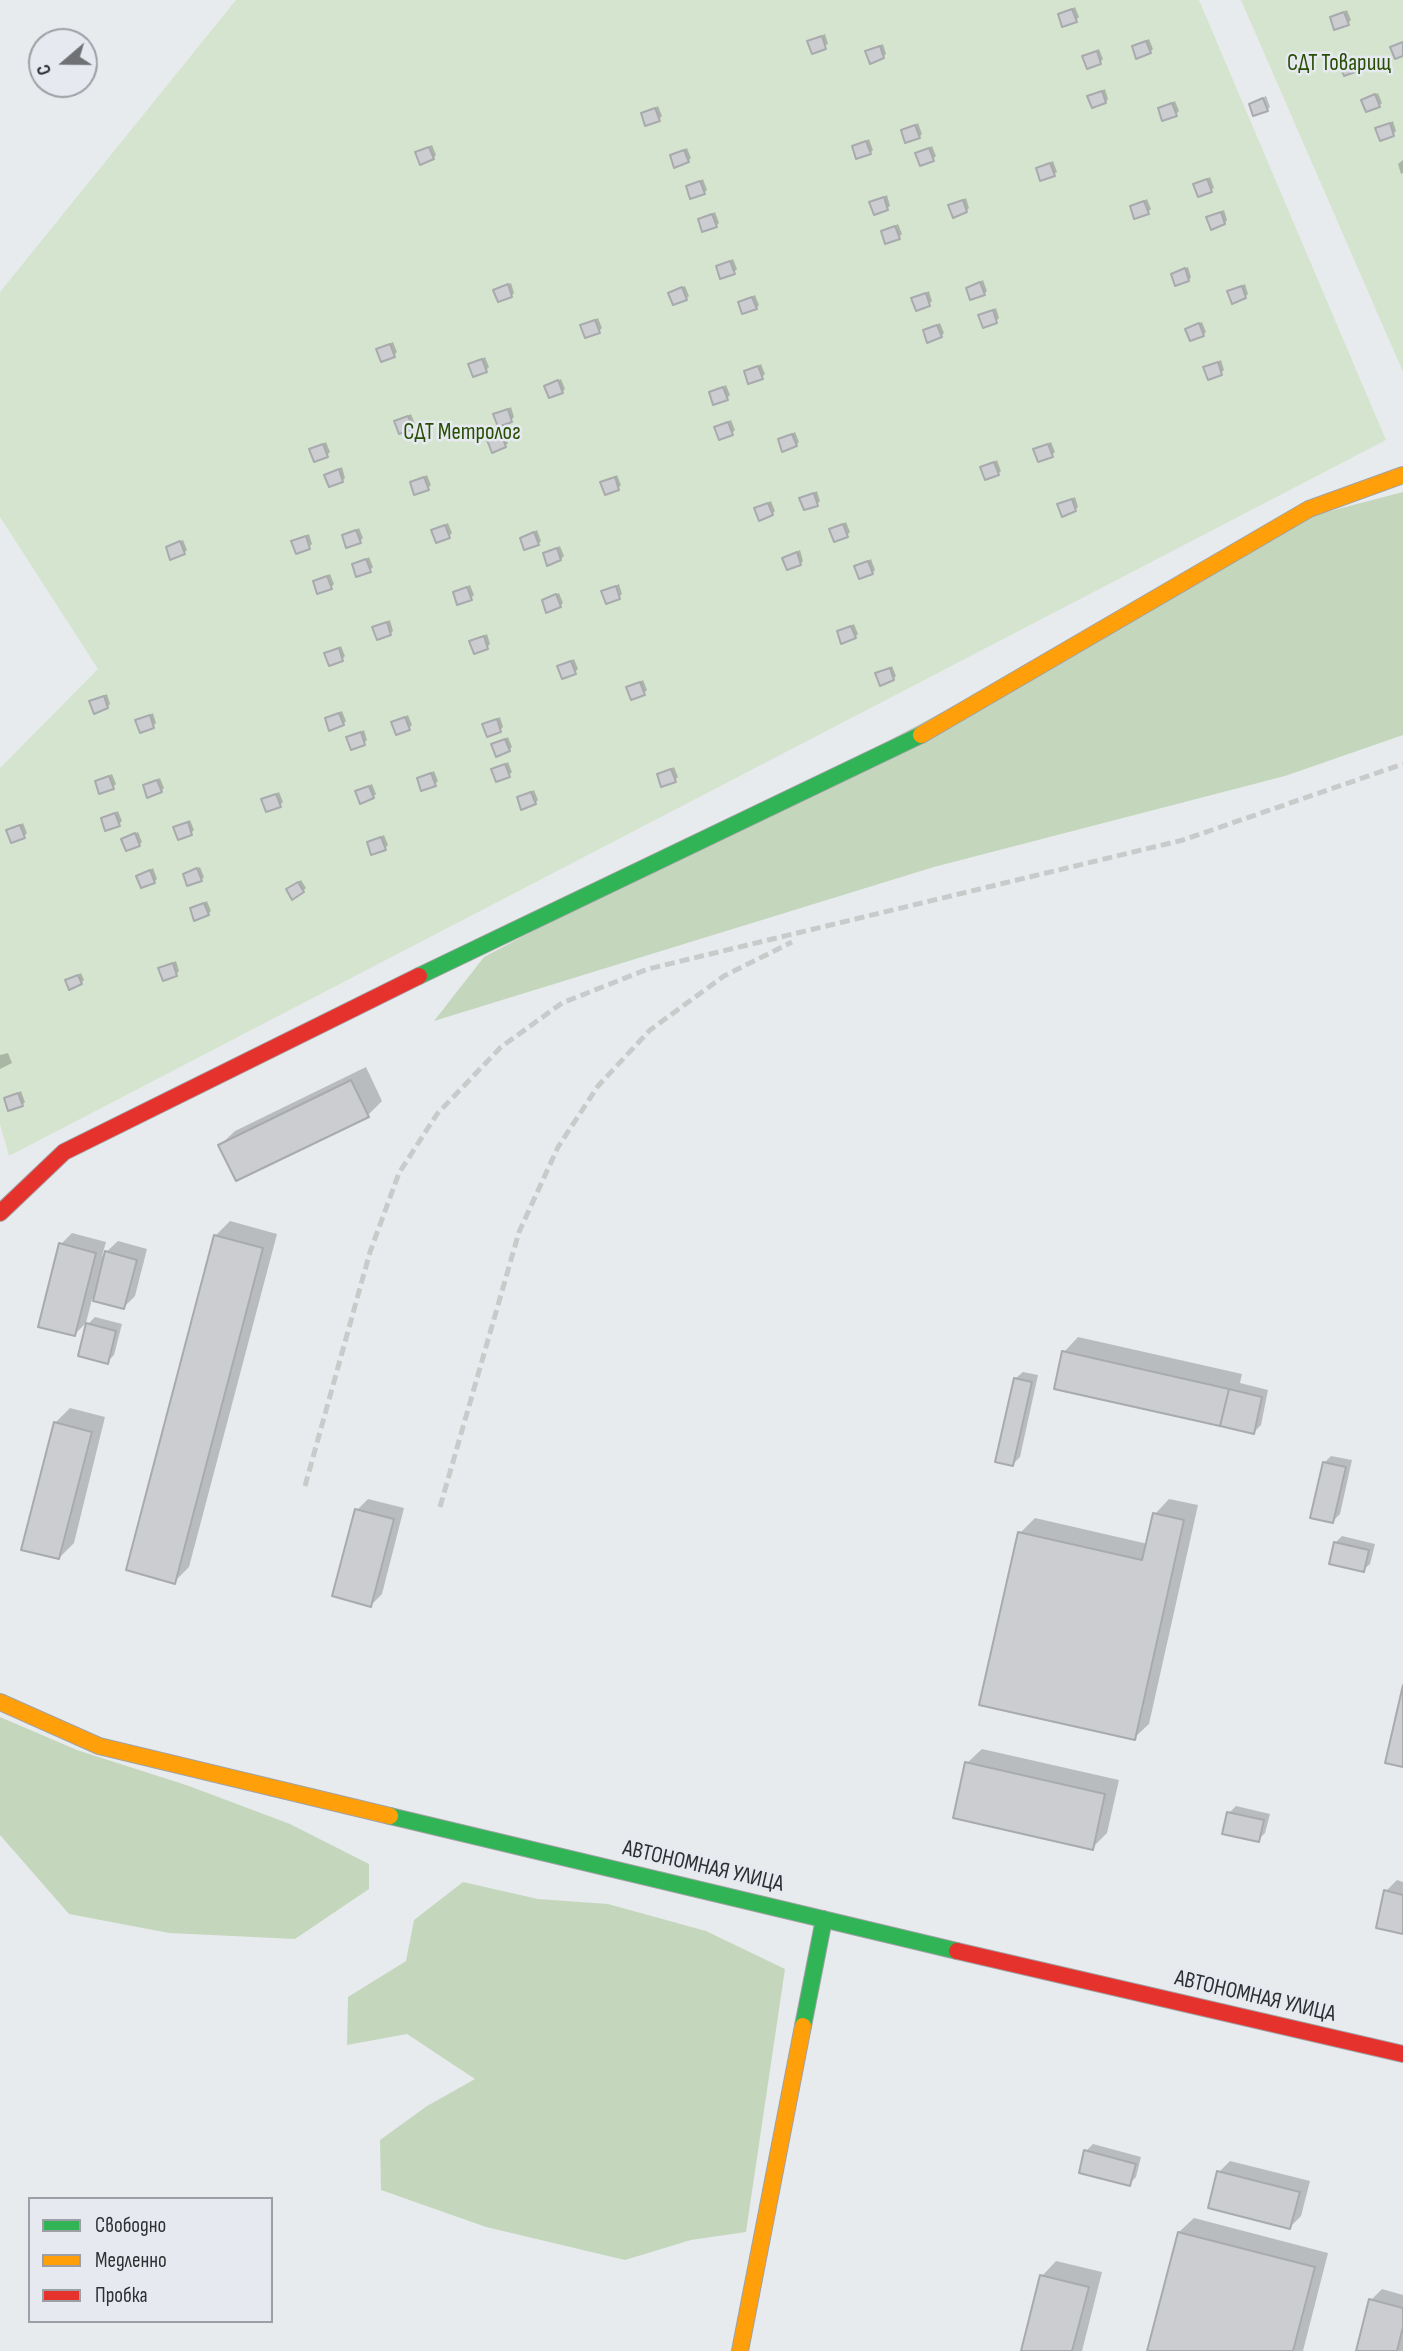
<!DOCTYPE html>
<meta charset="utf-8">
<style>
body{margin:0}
#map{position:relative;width:1403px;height:2351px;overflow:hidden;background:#e8ebee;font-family:"Sofia Sans Condensed",sans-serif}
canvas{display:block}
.legend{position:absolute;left:28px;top:2197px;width:245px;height:126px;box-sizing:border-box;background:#e6eaf0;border:2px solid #9ca0a4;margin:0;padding:9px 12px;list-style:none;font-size:21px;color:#2e3032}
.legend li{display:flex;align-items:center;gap:14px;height:35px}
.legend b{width:35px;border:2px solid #9ca0a4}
.north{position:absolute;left:28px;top:28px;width:70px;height:70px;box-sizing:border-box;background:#e6eaf0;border:2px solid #9ca0a4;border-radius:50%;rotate:250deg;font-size:19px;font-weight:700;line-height:28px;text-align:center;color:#2e3032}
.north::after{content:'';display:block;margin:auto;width:24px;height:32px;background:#6f7174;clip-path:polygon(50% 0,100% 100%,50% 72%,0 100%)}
</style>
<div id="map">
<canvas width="1403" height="2351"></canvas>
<ul class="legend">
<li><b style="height:9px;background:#30b455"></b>Свободно</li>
<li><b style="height:9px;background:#ff9f0a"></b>Медленно</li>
<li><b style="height:9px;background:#e5322d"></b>Пробка</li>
</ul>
<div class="north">С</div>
</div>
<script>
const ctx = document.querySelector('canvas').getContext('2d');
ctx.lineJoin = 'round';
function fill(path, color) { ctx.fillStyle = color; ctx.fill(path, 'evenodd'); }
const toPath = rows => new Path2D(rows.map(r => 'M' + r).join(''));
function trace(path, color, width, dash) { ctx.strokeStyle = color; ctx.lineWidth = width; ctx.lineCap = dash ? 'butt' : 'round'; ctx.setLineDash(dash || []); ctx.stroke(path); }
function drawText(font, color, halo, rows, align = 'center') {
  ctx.font = font + ' "Sofia Sans Condensed",sans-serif'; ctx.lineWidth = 5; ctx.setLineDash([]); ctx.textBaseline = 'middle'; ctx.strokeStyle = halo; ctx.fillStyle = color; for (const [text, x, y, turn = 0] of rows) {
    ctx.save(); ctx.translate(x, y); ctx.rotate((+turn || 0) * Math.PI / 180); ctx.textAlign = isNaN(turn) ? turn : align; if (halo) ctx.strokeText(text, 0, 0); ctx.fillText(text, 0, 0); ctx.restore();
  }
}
fill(toPath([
 [236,0,1199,0,1386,440,9,1156,0,1124,0,768,98,669,0,517,0,292],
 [1241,0,1403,0,1403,372]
]), '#d5e4cf');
fill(toPath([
 [1403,492,1403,735,1285,776,934,867,434,1021,484,957,1307,517],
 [0,1717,77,1750,189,1786,290,1824,369,1864,369,1889,295,1939,169,1933,69,1914,0,1835],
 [463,1882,538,1899,608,1904,706,1931,785,1969,746,2232,691,2240,625,2260,486,2227,381,2190,380,2140,427,2106,475,2079,407,2034,347,2045,348,1997,406,1961,414,1920]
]), '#c4d7bd');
fill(toPath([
 [1075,7,1079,17,1076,20,1060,15],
 [1347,10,1351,20,1348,23,1332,18],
 [825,34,828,44,813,52,809,42],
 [1149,39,1153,49,1150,52,1134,46],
 [883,44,886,54,883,57,867,51],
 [1099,49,1103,59,1100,62,1084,56],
 [1357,56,1360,66,1357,69,1341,64],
 [1105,89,1108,99,1106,102,1090,96],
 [1378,93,1382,103,1379,106,1363,100],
 [1266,96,1270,107,1267,110,1251,104],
 [1175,101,1179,111,1176,114,1160,109],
 [658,106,662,116,659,119,643,114],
 [1393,121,1396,131,1393,134,1377,129],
 [918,123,922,134,919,137,903,131],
 [869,139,873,150,870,153,854,147],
 [432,145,436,155,433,158,417,152],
 [932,146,936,156,933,159,917,154],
 [687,148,691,158,688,161,672,155],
 [1403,160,1403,173,1401,174,1398,164],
 [1053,161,1057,172,1054,174,1038,169],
 [1210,177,1214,188,1211,190,1195,185],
 [703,179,707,190,704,193,688,187],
 [887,195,890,206,887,208,871,203],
 [966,198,969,208,966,211,950,205],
 [1147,199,1151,209,1148,212,1132,207],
 [1224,210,1227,220,1225,223,1208,217],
 [715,212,719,223,716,226,700,220],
 [898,224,902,234,899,237,883,232],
 [733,259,737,269,734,272,718,267],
 [1188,267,1191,277,1189,280,1173,274],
 [983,280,987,291,984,294,968,288],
 [511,283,514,293,511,296,495,290],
 [1245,284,1248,294,1245,297,1229,291],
 [685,286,689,296,686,299,670,293],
 [929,291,932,301,929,304,913,299],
 [755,295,759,305,756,308,740,302],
 [996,308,999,318,996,321,980,315],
 [598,318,602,328,599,331,583,325],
 [1202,322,1206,332,1203,335,1187,329],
 [940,323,944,333,941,336,925,330],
 [393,342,397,352,394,355,378,349],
 [485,357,489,367,486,370,470,365],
 [1221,360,1224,370,1221,373,1205,368],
 [761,364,765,374,762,377,746,372],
 [561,379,565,389,562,392,546,386],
 [726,385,730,395,727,398,711,393],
 [511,407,514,417,511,420,495,415],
 [411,414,415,424,412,427,396,422],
 [731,420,735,430,732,433,716,427],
 [795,432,799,442,796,445,780,439],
 [504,433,508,443,505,446,489,440],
 [326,442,330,452,327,455,311,450],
 [1051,442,1055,452,1052,455,1035,449],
 [997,460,1001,471,998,474,982,468],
 [342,467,345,478,342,481,326,475],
 [427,475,431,485,428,488,412,483],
 [617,475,621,485,618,488,602,483],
 [817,491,820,501,817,504,801,499],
 [1075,497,1078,507,1075,510,1059,504],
 [771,501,775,511,772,514,756,508],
 [846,522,850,532,847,535,831,530],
 [448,523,452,533,449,536,433,530],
 [359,528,363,538,360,541,344,536],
 [537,530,541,541,538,544,522,538],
 [309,534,312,544,309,547,293,542],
 [183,540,187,550,184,553,168,547],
 [560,546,564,556,561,559,545,553],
 [800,550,803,561,800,564,784,558],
 [369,557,373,567,370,570,354,565],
 [871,559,875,570,872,573,856,567],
 [330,574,334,584,331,587,315,581],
 [619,584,622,594,619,597,603,592],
 [470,585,474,595,471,598,455,592],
 [559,593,563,603,560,606,544,600],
 [390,620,393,631,390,634,374,628],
 [854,624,858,634,855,637,839,631],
 [487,634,490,644,487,647,471,642],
 [341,646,345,656,342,659,326,653],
 [574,659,578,669,575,672,559,667],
 [892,666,896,676,893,679,877,673],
 [643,680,647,690,644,693,628,687],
 [107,694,110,704,107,707,91,701],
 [342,711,346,721,343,724,327,718],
 [153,713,156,723,153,726,137,721],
 [408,715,412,725,409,728,393,723],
 [500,717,503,727,500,730,484,724],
 [364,730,367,740,364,743,348,738],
 [508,737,512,747,509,750,493,744],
 [508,762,512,772,509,775,493,770],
 [674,767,678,777,675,780,659,775],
 [434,771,438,781,435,784,419,779],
 [112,774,116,784,113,787,97,782],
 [160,778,164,788,161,791,145,785],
 [372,784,376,794,373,797,357,791],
 [534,790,538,800,535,803,519,797],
 [279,792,283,802,280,805,264,799],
 [118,811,122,821,119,824,103,819],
 [190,820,194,830,191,833,175,827],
 [23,823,27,833,24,836,8,831],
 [138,832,142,842,139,845,123,839],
 [384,835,388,845,385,848,369,843],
 [200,867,204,877,201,880,185,874],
 [153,868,157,879,154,882,138,876],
 [301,880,306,888,303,891,291,886],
 [207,901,211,911,208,914,192,908],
 [176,961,179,971,176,974,160,969],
 [81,973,84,980,81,983,67,981],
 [8,1053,12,1063,0,1069,0,1055],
 [366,1067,382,1101,368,1115,220,1145,235,1131],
 [21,1091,25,1102,22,1105,6,1099],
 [230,1221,277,1234,189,1567,174,1582,215,1236],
 [72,1233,106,1242,102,1256,118,1241,147,1249,135,1296,124,1307,92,1299,86,1323,75,1334,61,1244],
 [95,1317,122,1324,114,1355,107,1362,88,1324],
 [1078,1337,1242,1374,1240,1383,1268,1390,1261,1425,1254,1432,1064,1352],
 [1023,1372,1038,1375,1020,1457,1013,1464,1016,1378],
 [70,1408,105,1417,74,1543,59,1558,55,1423],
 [1331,1456,1352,1460,1340,1514,1333,1521,1324,1463],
 [368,1499,404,1508,382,1594,371,1605,357,1510],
 [1169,1499,1198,1505,1149,1724,1134,1738,1020,1533,1035,1518,1148,1544,1155,1514],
 [1342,1536,1375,1544,1370,1564,1363,1570,1335,1543],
 [982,1749,1119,1780,1107,1833,1092,1848,967,1763],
 [1236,1806,1270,1814,1265,1833,1258,1840,1229,1813],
 [1397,1880,1403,1882,1403,1932,1386,1891],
 [1093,2144,1141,2157,1136,2177,1129,2184,1086,2151],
 [1230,2161,1310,2181,1301,2216,1290,2227,1219,2172],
 [1194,2218,1328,2253,1303,2351,1149,2351,1179,2232],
 [1056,2261,1102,2272,1082,2351,1023,2351,1042,2276],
 [1382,2289,1403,2295,1403,2351,1358,2351,1371,2300]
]), '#0003');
const building = toPath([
 [1072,9,1077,22,1062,27,1058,14,1072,9],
 [1344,12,1349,25,1334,30,1330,17,1344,12],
 [822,36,826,49,812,54,807,41,822,36],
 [1146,41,1151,53,1136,59,1132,46,1146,41],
 [1403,42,1403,56,1395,59,1390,47,1403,42],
 [880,46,884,58,870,64,865,51,880,46],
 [1097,51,1101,64,1087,69,1082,56,1097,51],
 [1354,58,1358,71,1344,76,1339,63,1354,58],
 [1102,91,1106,103,1092,108,1087,96,1102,91],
 [1375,94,1380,107,1366,112,1361,100,1375,94],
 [1263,98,1268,111,1253,116,1249,104,1263,98],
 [1172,103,1177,116,1162,121,1158,108,1172,103],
 [655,108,660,121,645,126,641,113,655,108],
 [1390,123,1394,136,1380,141,1375,128,1390,123],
 [915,125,920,138,905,143,901,130,915,125],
 [866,141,871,154,856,159,852,146,866,141],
 [429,147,434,159,420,165,415,152,429,147],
 [929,148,934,161,920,166,915,153,929,148],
 [684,150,689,162,674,168,670,155,684,150],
 [1050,163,1055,176,1040,181,1036,168,1050,163],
 [1207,179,1212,192,1198,197,1193,184,1207,179],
 [700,181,705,194,690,199,686,186,700,181],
 [884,197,888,210,874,215,869,202,884,197],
 [963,200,967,212,953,218,948,205,963,200],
 [1144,201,1149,214,1134,219,1130,206,1144,201],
 [1221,212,1225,224,1211,230,1206,217,1221,212],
 [712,214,717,227,702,232,698,219,712,214],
 [895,226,900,239,885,244,881,231,895,226],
 [730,261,735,274,720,279,716,266,730,261],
 [1185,268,1189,281,1175,286,1171,274,1185,268],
 [980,282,985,295,970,300,966,288,980,282],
 [508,284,512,297,498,302,493,290,508,284],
 [1242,286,1246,298,1232,304,1227,291,1242,286],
 [682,287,687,300,673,305,668,293,682,287],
 [926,293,930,306,916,311,911,298,926,293],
 [752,297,757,309,742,314,738,302,752,297],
 [993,310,997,323,983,328,978,315,993,310],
 [595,320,600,333,585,338,580,325,595,320],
 [1199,323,1204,336,1190,341,1185,329,1199,323],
 [937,325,942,337,927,343,923,330,937,325],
 [390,344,395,357,381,362,376,349,390,344],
 [482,359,487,372,473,377,468,364,482,359],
 [1218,362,1222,375,1208,380,1203,367,1218,362],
 [758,366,763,379,748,384,744,371,758,366],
 [558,380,563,393,549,398,544,386,558,380],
 [723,387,728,400,713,405,709,392,723,387],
 [508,409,512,422,498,427,493,414,508,409],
 [408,416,413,429,399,434,394,421,408,416],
 [728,422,733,435,719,440,714,427,728,422],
 [501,434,506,447,492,453,487,440,501,434],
 [792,434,797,446,782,452,778,439,792,434],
 [323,444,328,457,314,462,309,449,323,444],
 [1048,444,1053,457,1038,462,1033,449,1048,444],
 [994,462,999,475,985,480,980,467,994,462],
 [339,469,343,482,329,487,324,475,339,469],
 [424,477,429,490,414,495,410,482,424,477],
 [615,477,619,490,605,495,600,482,615,477],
 [814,493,818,506,804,510,799,498,814,493],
 [1072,499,1076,511,1062,517,1057,504,1072,499],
 [768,503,773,515,759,521,754,508,768,503],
 [843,524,848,537,834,542,829,529,843,524],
 [445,525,450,538,436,543,431,530,445,525],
 [356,530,361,543,346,548,342,535,356,530],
 [534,532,539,545,524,550,520,538,534,532],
 [306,536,310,549,296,554,291,541,306,536],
 [180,541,185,554,170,560,166,547,180,541],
 [557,548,561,560,547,566,543,553,557,548],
 [797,552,801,565,787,570,782,558,797,552],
 [366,559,371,572,356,577,352,564,366,559],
 [868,561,873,574,859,579,854,566,868,561],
 [327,576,332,589,317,594,313,581,327,576],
 [616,586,620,599,606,604,601,591,616,586],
 [467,587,472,600,457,605,453,592,467,587],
 [556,594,561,607,546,613,542,600,556,594],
 [387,622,391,635,377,640,372,627,387,622],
 [851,626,856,638,841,644,837,631,851,626],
 [484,636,488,649,474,654,469,641,484,636],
 [339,648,343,661,329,666,324,653,339,648],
 [571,661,576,674,562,679,557,666,571,661],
 [890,668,894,680,880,686,875,673,890,668],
 [640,682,645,695,631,700,626,687,640,682],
 [104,696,108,708,94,714,89,701,104,696],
 [339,713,344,725,329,731,325,718,339,713],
 [150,715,154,728,140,733,135,720,150,715],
 [405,717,410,730,396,735,391,722,405,717],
 [497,719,501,732,487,737,482,724,497,719],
 [361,732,365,745,351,750,346,737,361,732],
 [505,739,510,751,496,757,491,744,505,739],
 [505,764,510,777,496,782,491,769,505,764],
 [671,769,676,782,661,787,657,774,671,769],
 [431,773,436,786,421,791,417,778,431,773],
 [109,776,114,789,99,794,95,781,109,776],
 [157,780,162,792,147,798,143,785,157,780],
 [369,786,374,798,360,804,355,791,369,786],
 [531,792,536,804,521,810,517,797,531,792],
 [276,794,281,807,266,812,261,799,276,794],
 [115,813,120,826,105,831,101,818,115,813],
 [188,822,192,835,178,840,173,827,188,822],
 [20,825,25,838,11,843,6,830,20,825],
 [135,833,140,846,126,851,121,839,135,833],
 [381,837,386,850,371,855,367,842,381,837],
 [197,868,202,881,187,886,183,874,197,868],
 [150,870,155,883,141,888,136,876,150,870],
 [298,882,304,892,292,900,286,889,298,882],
 [204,903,209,915,194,921,190,908,204,903],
 [173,963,177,976,163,981,158,968,173,963],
 [78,975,82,984,69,990,65,980,78,975],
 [351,1080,369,1117,236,1181,218,1145,351,1080],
 [18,1093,23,1106,8,1111,4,1098,18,1093],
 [214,1235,263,1248,175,1584,126,1570,214,1235],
 [59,1243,96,1253,75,1336,38,1327,59,1243],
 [105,1251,137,1260,124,1309,93,1301,105,1251],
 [86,1323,116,1331,108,1364,78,1356,86,1323],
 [1062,1351,1229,1389,1220,1426,1054,1389,1062,1351],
 [1014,1378,1032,1382,1013,1466,995,1462,1014,1378],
 [1229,1389,1262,1397,1254,1434,1220,1426,1229,1389],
 [54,1422,92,1432,59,1559,21,1550,54,1422],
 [1323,1462,1346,1467,1333,1523,1310,1518,1323,1462],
 [355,1509,394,1519,371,1607,332,1596,355,1509],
 [1153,1513,1184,1520,1135,1740,979,1705,1018,1532,1142,1560,1153,1513],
 [1334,1542,1369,1550,1364,1572,1329,1564,1334,1542],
 [1403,1685,1403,1767,1385,1763,1403,1685],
 [965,1762,1105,1794,1093,1850,953,1818,965,1762],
 [1227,1812,1264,1820,1259,1842,1222,1834,1227,1812],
 [1384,1890,1403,1895,1403,1934,1376,1928,1384,1890],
 [1084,2150,1136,2164,1130,2186,1079,2173,1084,2150],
 [1217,2171,1300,2192,1290,2229,1208,2208,1217,2171],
 [1178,2232,1315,2267,1293,2351,1147,2351,1178,2232],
 [1040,2275,1089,2287,1072,2351,1021,2351,1040,2275],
 [1369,2299,1403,2308,1403,2327,1397,2351,1356,2351,1369,2299]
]);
fill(building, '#cbcdd0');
trace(building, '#a8aaad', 2);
const fast = toPath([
 [419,976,921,735],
 [390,1816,957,1951],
 [803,2026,824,1919]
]);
const slow = toPath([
 [921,735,1309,509,1403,475],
 [0,1702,99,1746,390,1816],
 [740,2351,803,2026]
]);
const jam = toPath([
 [0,1213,64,1152,419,976],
 [957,1951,1403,2054]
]);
trace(fast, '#a0a2a5', 18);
trace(slow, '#a0a2a5', 18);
trace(jam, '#a0a2a5', 18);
trace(fast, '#30b455', 16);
trace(slow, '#ff9f0a', 16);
trace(jam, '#e5322d', 16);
trace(toPath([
 [305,1486,370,1252,399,1173,437,1114,501,1047,562,1003,648,969,1183,840,1403,764],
 [440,1507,519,1232,558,1147,598,1086,650,1030,724,976,792,942]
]), '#c9caca', 5, [10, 5]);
drawText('23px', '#284e04', '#e6eaf0', [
 ["СДТ Товарищ",1339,64],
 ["СДТ Метролог",462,433]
]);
drawText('23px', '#2e3032', '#e6eaf0', [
 ["АВТОНОМНАЯ УЛИЦА",703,1867,13],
 ["АВТОНОМНАЯ УЛИЦА",1255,1997,13]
]);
</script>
